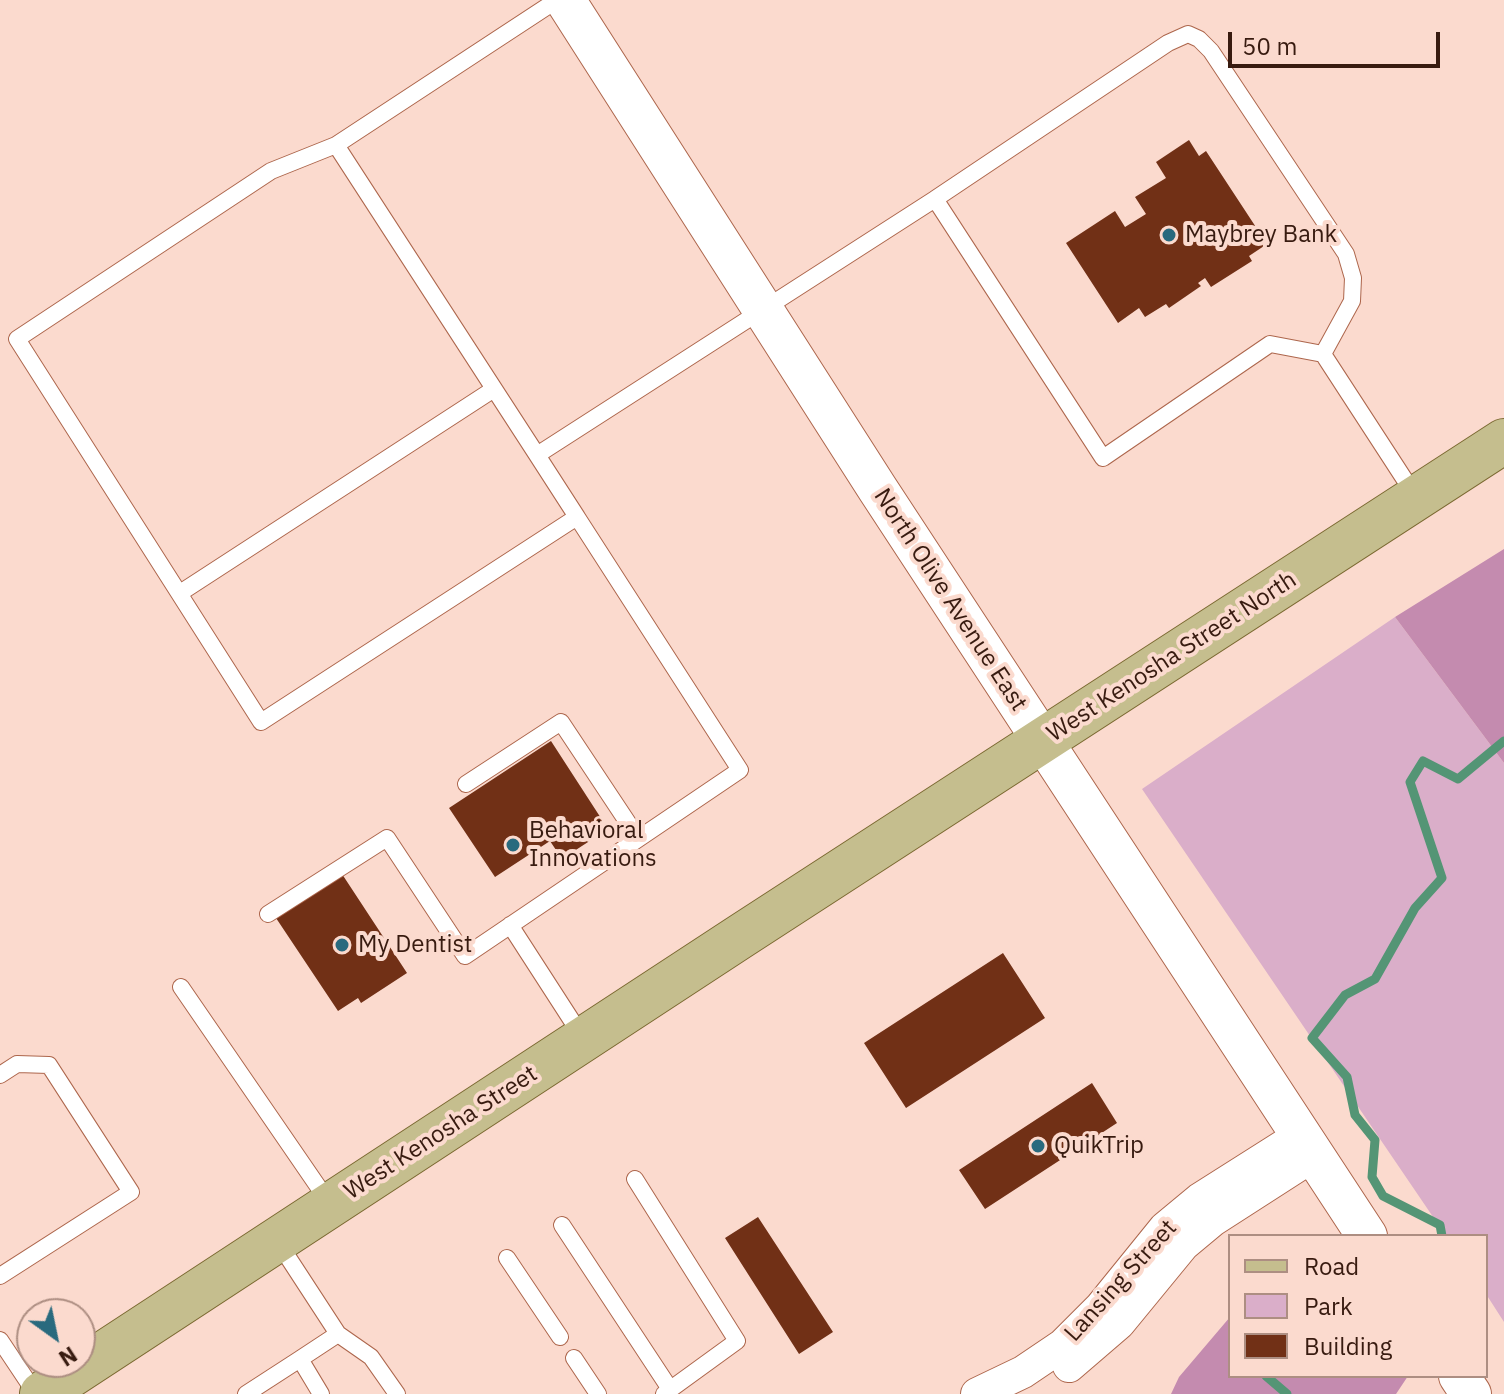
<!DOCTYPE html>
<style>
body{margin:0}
#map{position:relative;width:1504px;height:1394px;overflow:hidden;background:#fbdace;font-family:"IBM Plex Sans",sans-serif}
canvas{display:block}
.legend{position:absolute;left:1228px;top:1234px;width:260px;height:144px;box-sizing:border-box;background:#fbdace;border:2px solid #ad8e82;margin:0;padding:10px 14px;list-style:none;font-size:24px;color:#381b10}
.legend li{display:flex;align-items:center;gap:16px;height:40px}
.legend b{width:40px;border:2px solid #ad8e82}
.north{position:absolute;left:16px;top:1298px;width:80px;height:80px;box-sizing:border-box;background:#fbdace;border:2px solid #ad8e82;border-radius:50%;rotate:147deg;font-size:22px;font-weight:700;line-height:32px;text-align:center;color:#381b10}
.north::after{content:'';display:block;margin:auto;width:28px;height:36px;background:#296a7e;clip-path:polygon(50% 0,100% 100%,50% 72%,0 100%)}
.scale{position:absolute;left:1228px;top:32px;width:212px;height:36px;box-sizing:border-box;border:4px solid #381b10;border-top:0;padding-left:10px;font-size:24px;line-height:28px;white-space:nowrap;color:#381b10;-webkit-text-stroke:6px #fbdace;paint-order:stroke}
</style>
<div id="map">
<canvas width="1504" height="1394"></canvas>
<ul class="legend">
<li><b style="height:10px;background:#c5be8e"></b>Road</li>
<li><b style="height:22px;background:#daaec9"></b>Park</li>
<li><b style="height:22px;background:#713016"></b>Building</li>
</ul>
<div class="north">N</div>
<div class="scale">50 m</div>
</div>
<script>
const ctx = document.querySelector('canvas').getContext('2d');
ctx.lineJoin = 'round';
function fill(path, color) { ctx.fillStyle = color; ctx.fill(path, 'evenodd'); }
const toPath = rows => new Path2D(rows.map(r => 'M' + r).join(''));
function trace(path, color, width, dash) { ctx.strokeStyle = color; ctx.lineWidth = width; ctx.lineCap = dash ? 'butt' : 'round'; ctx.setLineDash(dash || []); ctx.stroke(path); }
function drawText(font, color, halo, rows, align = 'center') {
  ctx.font = font + ' "IBM Plex Sans",sans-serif'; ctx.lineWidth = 8; ctx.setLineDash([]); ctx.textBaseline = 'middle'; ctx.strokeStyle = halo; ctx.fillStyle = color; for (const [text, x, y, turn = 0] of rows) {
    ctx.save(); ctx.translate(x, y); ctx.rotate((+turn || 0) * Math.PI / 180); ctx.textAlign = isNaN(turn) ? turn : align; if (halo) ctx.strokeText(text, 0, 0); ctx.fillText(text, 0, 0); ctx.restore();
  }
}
fill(toPath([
 [1395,617,1504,763,1504,1322,1486,1294,1486,1236,1446,1236,1142,789]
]), '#daaec9');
fill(toPath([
 [1504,549,1504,763,1395,617],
 [1230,1317,1230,1376,1408,1376,1396,1394,1171,1394,1179,1377]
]), '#c48baf');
trace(toPath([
 [1442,1236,1440,1225,1383,1196,1372,1177,1375,1140,1355,1115,1347,1077,1312,1038,1345,995,1375,979,1415,908,1442,878,1410,782,1423,761,1458,779,1504,741],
 [1266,1376,1287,1394]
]), '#549575', 9);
fill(toPath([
 [1189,140,1199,156,1206,151,1267,244,1249,256,1252,261,1211,287,1205,278,1198,283,1201,286,1169,308,1166,304,1145,317,1139,308,1118,323,1066,243,1115,211,1125,227,1146,214,1135,197,1166,178,1156,162],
 [551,741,608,829,562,859,550,841,495,877,449,808],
 [342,874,407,973,361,1003,358,998,338,1011,276,918],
 [1003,953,1045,1018,906,1108,864,1043],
 [1092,1083,1117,1123,985,1209,959,1170],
 [758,1217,833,1332,799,1354,725,1238]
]), '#713016');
const service = toPath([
 [557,0,336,145,537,455,935,199,1103,458,1270,344,1323,354,1416,497],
 [935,199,1168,43,1188,34,1199,39,1211,51,1346,254,1353,278,1352,301,1323,354],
 [537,455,577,517],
 [180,593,494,389],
 [466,784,561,722,638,838],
 [268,914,387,838,465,956,740,770,577,517,261,722,17,339,271,171,336,145],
 [510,925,583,1038],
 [181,987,330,1204],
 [0,1075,17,1064,49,1065,131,1192,0,1276],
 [635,1179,737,1341,664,1394],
 [562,1225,670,1389],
 [278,1242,338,1334,371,1357,397,1394],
 [507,1258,560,1337],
 [0,1340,36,1394],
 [574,1358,598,1394],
 [300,1359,338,1334],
 [246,1394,300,1359,321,1394]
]);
const minor = toPath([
 [1069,1366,1119,1323,1183,1245,1213,1220,1314,1155],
 [977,1394,1023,1372,1063,1345,1101,1307,1165,1228,1200,1199,1301,1135]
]);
const tertiary = toPath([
 [565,0,877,488,1367,1236],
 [1459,1376,1471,1394]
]);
const primary = toPath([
 [42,1394,741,936,1504,441]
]);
trace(service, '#ad664c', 18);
trace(minor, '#ad664c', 34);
trace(tertiary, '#ad664c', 42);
trace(primary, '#7b6931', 46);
trace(service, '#fff', 16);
trace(minor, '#fff', 32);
trace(tertiary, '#fff', 40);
trace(primary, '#c5be8e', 44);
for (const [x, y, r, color] of [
 [1169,235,8,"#296a7e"],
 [513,845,8,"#296a7e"],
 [342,945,8,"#296a7e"],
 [1038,1146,8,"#296a7e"]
]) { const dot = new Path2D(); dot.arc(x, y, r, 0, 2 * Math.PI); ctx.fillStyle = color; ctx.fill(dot); trace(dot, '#fbdace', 3); }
drawText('24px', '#381b10', '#fbdace', [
 ["Maybrey Bank",1185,235],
 ["Behavioral",529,831],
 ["Innovations",529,859],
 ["My Dentist",358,945],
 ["QuikTrip",1054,1146]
], 'left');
drawText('24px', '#381b10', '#fbdace', [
 ["North Olive Avenue East",950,600,57],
 ["West Kenosha Street North",1172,657,-33],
 ["West Kenosha Street",441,1133,-33],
 ["Lansing Street",1121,1281,-48]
]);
</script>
